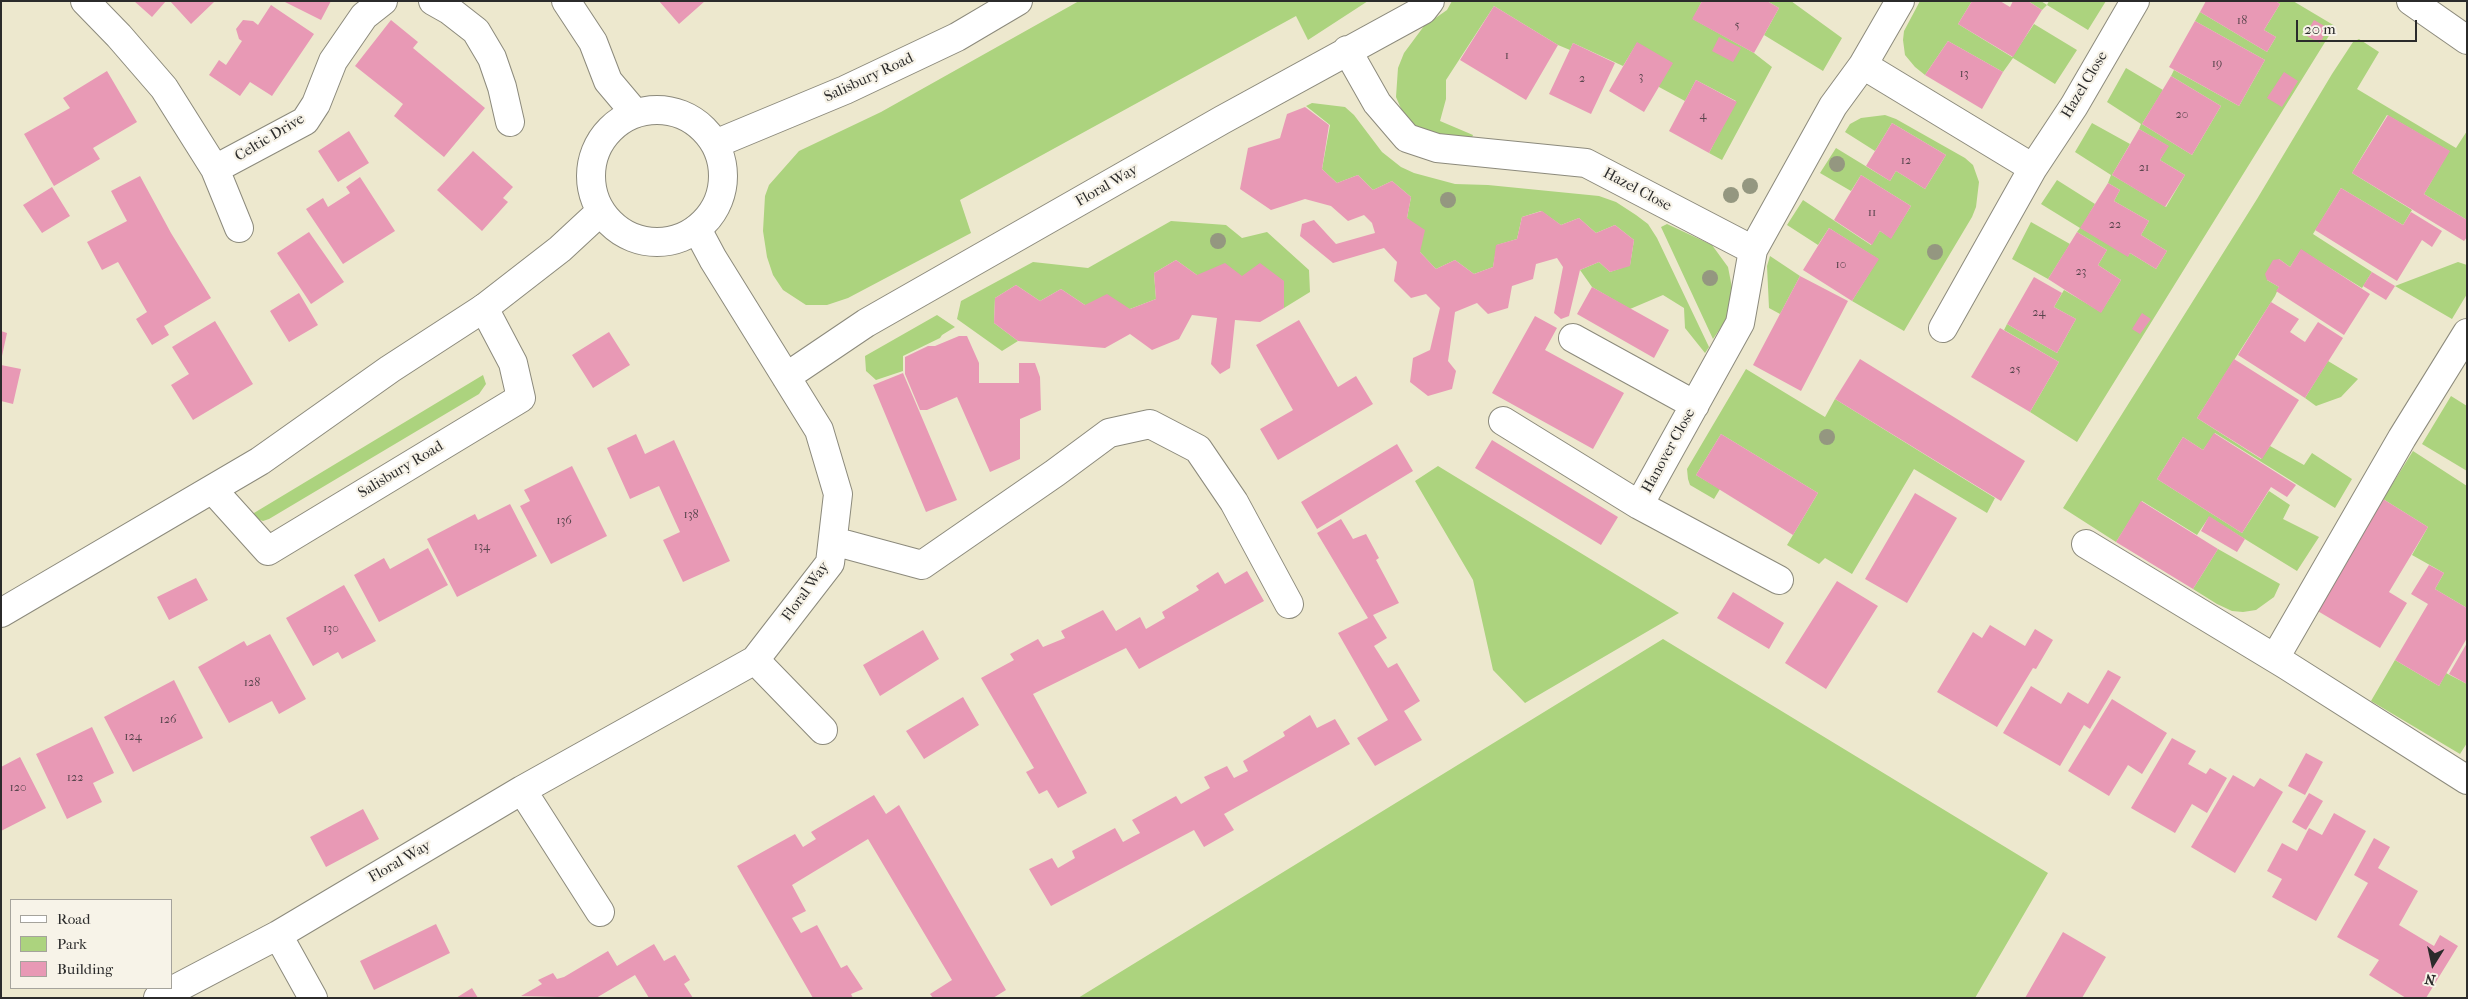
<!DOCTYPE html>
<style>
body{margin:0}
#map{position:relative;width:2468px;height:999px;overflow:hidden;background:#ede8ce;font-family:"IM FELL French Canon",serif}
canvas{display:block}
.frame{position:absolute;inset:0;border:2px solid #2b2b2b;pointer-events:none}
.legend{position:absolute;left:10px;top:899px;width:162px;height:90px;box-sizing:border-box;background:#f7f3e8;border:1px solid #a5a39c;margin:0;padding:6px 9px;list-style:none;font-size:15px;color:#2b2b2b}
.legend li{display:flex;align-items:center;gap:10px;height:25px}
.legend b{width:25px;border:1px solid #a5a39c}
.north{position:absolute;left:2408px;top:939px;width:50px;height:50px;-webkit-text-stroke:4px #f7f3e8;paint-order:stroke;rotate:190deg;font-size:14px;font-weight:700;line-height:20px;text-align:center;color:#2b2b2b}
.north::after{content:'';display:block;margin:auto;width:18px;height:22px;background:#2b2b2b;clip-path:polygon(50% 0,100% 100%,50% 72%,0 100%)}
.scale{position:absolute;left:2296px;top:20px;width:121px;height:22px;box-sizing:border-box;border:2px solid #2b2b2b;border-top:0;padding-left:6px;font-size:15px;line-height:18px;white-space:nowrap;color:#2b2b2b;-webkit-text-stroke:4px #f7f3e8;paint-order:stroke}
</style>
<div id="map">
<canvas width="2468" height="999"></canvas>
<div class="frame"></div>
<ul class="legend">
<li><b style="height:6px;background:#fff"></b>Road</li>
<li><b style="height:14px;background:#acd37e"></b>Park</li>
<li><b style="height:14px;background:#e899b5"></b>Building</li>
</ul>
<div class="north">N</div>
<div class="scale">20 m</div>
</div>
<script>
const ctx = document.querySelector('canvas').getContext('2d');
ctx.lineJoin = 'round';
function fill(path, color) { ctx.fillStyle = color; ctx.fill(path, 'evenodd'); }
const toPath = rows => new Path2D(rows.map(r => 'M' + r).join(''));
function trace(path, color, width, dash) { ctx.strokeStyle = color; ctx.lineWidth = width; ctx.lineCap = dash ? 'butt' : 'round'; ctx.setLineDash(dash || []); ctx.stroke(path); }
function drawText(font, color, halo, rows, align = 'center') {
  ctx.font = font + ' "IM FELL French Canon",serif'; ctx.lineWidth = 4.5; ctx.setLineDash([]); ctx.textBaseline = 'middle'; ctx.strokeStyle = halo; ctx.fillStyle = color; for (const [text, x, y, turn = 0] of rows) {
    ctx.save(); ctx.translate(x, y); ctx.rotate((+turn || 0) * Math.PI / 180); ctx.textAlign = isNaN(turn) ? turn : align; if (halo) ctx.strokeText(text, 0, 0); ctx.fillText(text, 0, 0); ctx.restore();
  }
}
fill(toPath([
 [1079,1,1368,1,1308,40,1296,16,960,200,971,233,848,298,827,305,806,305,783,290,773,275,767,257,763,231,765,196,769,185,799,151,881,112],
 [1452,1,1702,1,1693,19,1754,53,1772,67,1722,160,1709,153,1736,101,1696,80,1685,101,1659,87,1637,43,1623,66,1573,43,1570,50,1558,45,1494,6,1446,80,1446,99,1440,121,1473,135,1469,145,1444,144,1412,125,1402,111,1396,97,1398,68,1404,53,1424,26,1447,10],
 [1767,1,1791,1,1842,38,1823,71,1764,35,1779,8],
 [1920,1,1972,1,1958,24,2012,57,2034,24,2077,50,2055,84,2013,58,2003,72,1948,41,1925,75,1915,67,1905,55,1903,40,1904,31],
 [2028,1,2041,1,2047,5,2049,1,2106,1,2088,30,2047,5,2042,10],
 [2276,1,2293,1,2335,26,2077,442,2030,412,2059,362,2004,330,2007,324,2057,353,2076,319,2054,307,2064,290,2101,312,2121,280,2098,265,2107,250,2077,232,2080,228,2041,204,2057,180,2095,204,2081,228,2128,256,2130,253,2156,269,2167,251,2141,235,2149,221,2114,201,2120,190,2108,183,2111,175,2075,152,2092,123,2130,144,2112,175,2166,207,2185,175,2160,160,2168,146,2139,129,2141,124,2107,102,2126,68,2163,90,2142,124,2192,155,2221,106,2171,76,2174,70,2239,106,2265,60,2195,21,2200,12,2267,52,2276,37,2264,30,2280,4],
 [2359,39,2379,52,2357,89,2456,148,2467,131,2467,220,2424,194,2449,151,2387,115,2352,173,2412,210,2403,225,2341,188,2313,234,2372,272,2362,288,2301,250,2290,267,2279,259,2267,280,2279,287,2275,296,2197,418,2261,459,2270,446,2304,465,2312,453,2352,479,2335,508,2215,433,2203,450,2183,437,2157,479,2242,533,2269,491,2290,505,2283,519,2319,537,2297,571,2209,517,2197,535,2142,501,2116,542,2063,508,2257,199,2332,74,2353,42],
 [1312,103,1345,107,1354,115,1382,152,1401,167,1414,173,1455,184,1488,185,1599,196,1616,202,1636,215,1648,224,1657,238,1709,347,1705,353,1685,328,1684,308,1663,295,1630,309,1592,287,1580,270,1599,262,1610,272,1630,265,1634,240,1615,225,1596,233,1579,218,1561,225,1541,211,1522,217,1517,239,1497,245,1493,267,1474,274,1455,260,1436,269,1420,252,1407,218,1411,197,1392,181,1373,190,1358,175,1337,183,1322,169,1330,125,1306,106],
 [1885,115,1896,119,1965,158,1973,165,1979,182,1976,207,1972,217,1904,331,1852,301,1878,259,1829,228,1818,245,1787,225,1803,200,1871,245,1880,231,1891,238,1911,206,1861,175,1851,191,1820,173,1836,148,1890,181,1896,171,1925,189,1946,155,1892,123,1875,151,1845,132,1850,124,1861,118],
 [1171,221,1226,225,1242,238,1267,232,1309,270,1310,292,1284,308,1284,281,1242,276,1197,275,1176,260,1154,273,1156,299,1130,309,1085,305,1061,289,1040,301,1016,285,995,298,994,323,1018,341,1002,351,957,319,961,301,1033,262,1088,268],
 [2031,222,2070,244,2048,279,2012,259],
 [1667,224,1712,245,1728,267,1734,298,1732,311,1713,339,1661,227],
 [1770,256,1800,276,1780,314,1769,308,1767,266],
 [2458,262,2467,265,2467,294,2452,319,2395,286],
 [937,315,955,327,942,335,940,338,903,356,903,371,876,380,866,371,865,356],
 [2328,361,2358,379,2341,397,2316,406,2305,398],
 [1746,369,1825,417,1835,399,1995,498,1987,513,1914,469,1852,574,1825,558,1819,564,1787,545,1818,493,1721,434,1696,475,1720,489,1714,499,1690,485,1688,479,1687,469],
 [483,375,486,384,479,394,269,519,263,521,249,516],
 [2451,396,2467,406,2467,471,2422,444],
 [2413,451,2467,486,2467,608,2435,589,2444,573,2412,555,2428,527,2383,499],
 [1438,466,1679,613,1525,703,1493,670,1473,580,1415,481],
 [2218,549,2280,584,2274,597,2256,610,2243,612,2232,611,2217,604,2193,589],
 [1663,639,2048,873,1975,998,1078,998],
 [2395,660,2439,686,2446,673,2467,684,2467,743,2460,754,2371,701]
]), '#acd37e');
fill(toPath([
 [134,1,166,1,152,17],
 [170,1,213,1,214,2,191,24],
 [283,1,331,1,321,20],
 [659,1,705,1,679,24],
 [1702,1,1767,1,1779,8,1754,53,1692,19],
 [1972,1,2000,1,2010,7,2013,1,2028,1,2042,10,2013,57,1958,24],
 [2206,1,2276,1,2280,4,2264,30,2276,37,2267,52,2200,12],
 [271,5,314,34,272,96,250,82,240,96,209,75,219,60,226,65,242,41,239,39,236,29,243,20,253,21,258,25],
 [1494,6,1558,45,1526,100,1460,60],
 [391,20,418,42,413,48,485,108,444,157,394,116,403,104,355,66],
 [2314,20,2328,28,2320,43,2305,35],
 [2195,21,2265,60,2239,106,2169,67],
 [1719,37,1741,48,1733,62,1712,51],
 [1948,41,2003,72,1982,109,1925,75],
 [1637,42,1673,63,1644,112,1609,91],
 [1573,43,1615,63,1591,114,1549,94],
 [107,71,137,122,93,148,100,159,54,186,24,134,70,108,63,98],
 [2284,72,2298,81,2282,107,2267,98],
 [2171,76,2221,106,2192,155,2142,124],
 [1696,80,1737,102,1709,153,1669,131],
 [1305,107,1329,125,1322,169,1337,183,1358,175,1373,190,1392,181,1411,197,1407,218,1425,230,1420,252,1436,269,1455,260,1474,274,1493,267,1496,245,1517,239,1522,217,1542,211,1561,225,1579,218,1596,233,1615,225,1634,240,1630,266,1610,272,1599,262,1580,270,1569,316,1561,319,1554,313,1563,267,1557,258,1536,264,1533,279,1512,286,1508,308,1488,314,1477,303,1455,312,1448,361,1456,371,1452,389,1428,396,1410,382,1413,358,1430,350,1440,308,1426,294,1411,298,1394,281,1397,262,1384,248,1333,263,1300,236,1302,224,1314,220,1336,244,1375,233,1372,223,1364,215,1348,221,1331,206,1305,199,1271,210,1240,189,1248,148,1280,138,1287,114],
 [2388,115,2450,151,2424,194,2467,220,2467,237,2464,241,2352,173],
 [1892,123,1946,155,1925,189,1896,171,1890,181,1866,166],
 [2139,129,2169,146,2160,160,2185,175,2165,207,2112,175],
 [349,131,369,163,338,182,318,151],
 [473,151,513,187,503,198,508,202,482,231,437,190],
 [1861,175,1911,206,1891,239,1880,231,1872,245,1834,220],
 [140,176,171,233,211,298,164,326,169,335,152,345,136,319,147,312,118,262,102,270,87,242,127,221,111,191],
 [360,177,395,231,343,264,306,209,323,198,328,207,350,193,346,187],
 [2108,183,2120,190,2114,201,2149,221,2141,235,2167,251,2156,269,2130,253,2128,257,2080,228],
 [52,187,70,216,42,233,23,205],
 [2341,188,2403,225,2411,212,2442,231,2432,247,2422,240,2397,281,2315,230],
 [1829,228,1879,259,1852,301,1803,270],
 [309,232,344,282,311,304,277,253],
 [2077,232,2107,250,2098,265,2121,280,2101,313,2048,279],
 [2301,249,2370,294,2344,335,2276,291,2279,287,2267,280,2265,274,2273,260,2279,259,2290,267],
 [1176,260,1197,275,1225,263,1242,276,1260,263,1284,281,1284,308,1260,322,1235,320,1230,368,1220,374,1211,364,1217,318,1192,315,1179,339,1152,350,1130,334,1105,348,1018,341,994,323,995,298,1016,285,1040,301,1061,289,1085,305,1107,294,1130,309,1156,299,1154,273],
 [2372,272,2395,286,2386,300,2363,286],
 [1800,276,1848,301,1801,391,1753,365],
 [2034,277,2062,293,2054,307,2076,319,2057,353,2007,324],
 [1592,287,1669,330,1654,358,1577,314],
 [299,293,318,325,289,342,270,311],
 [2271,302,2299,319,2290,332,2305,342,2318,322,2343,338,2305,398,2238,355],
 [2142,313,2151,319,2140,334,2132,329],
 [1535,316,1557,328,1545,350,1624,393,1593,449,1492,393],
 [1299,320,1338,387,1356,376,1373,404,1278,460,1260,429,1293,410,1256,345],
 [215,321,253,384,193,420,171,385,189,374,172,347],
 [2000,328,2059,362,2030,412,1971,377],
 [1,331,7,333,2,356,1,356],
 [609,332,630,365,593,388,572,355],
 [959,336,967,336,979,363,979,383,1019,383,1019,363,1035,363,1040,377,1041,410,1020,419,1020,459,990,472,957,397,927,410,920,410,905,374,905,357,928,346,935,346],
 [1860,359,2025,461,2001,501,1835,399],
 [2234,359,2299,400,2262,459,2197,418],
 [1,365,21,369,13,404,1,401],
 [903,373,957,500,926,512,873,385],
 [2214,433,2296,485,2287,497,2271,487,2242,533,2157,479,2183,437,2203,450],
 [636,434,645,454,674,440,730,561,683,582,663,540,680,532,659,486,630,499,607,448],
 [1721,434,1818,493,1793,535,1696,475],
 [1492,440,1618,517,1601,545,1475,468],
 [1397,444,1413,471,1317,529,1301,502],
 [572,466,607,536,551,564,520,506,530,501,524,490],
 [1915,493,1957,518,1907,603,1865,579],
 [2383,499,2428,527,2389,592,2407,603,2380,648,2316,610],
 [2141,501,2218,549,2193,589,2116,542],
 [510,504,537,556,457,597,427,539,475,514,478,520],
 [2209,516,2245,539,2237,552,2201,531],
 [1341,519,1353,539,1366,534,1379,558,1376,560,1399,603,1373,615,1387,638,1374,646,1388,668,1397,663,1420,701,1404,711,1422,740,1375,766,1357,738,1388,720,1338,633,1368,618,1317,533],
 [428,548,448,585,379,622,354,575,384,558,390,569],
 [2429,565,2444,573,2435,589,2467,608,2467,638,2439,686,2395,660,2428,604,2411,594],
 [1247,571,1264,601,1139,669,1126,648,1033,694,1087,793,1058,808,1047,790,1039,794,1026,772,1034,768,981,678,1014,660,1010,654,1038,639,1043,647,1065,638,1061,631,1103,610,1116,631,1140,617,1146,629,1165,618,1162,612,1199,590,1196,586,1218,572,1225,584],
 [196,578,208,600,169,620,157,597],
 [1837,581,1878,606,1826,689,1785,663],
 [344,585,376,641,342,659,338,652,313,666,286,618],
 [1733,592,1784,623,1769,649,1717,618],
 [1990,625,2025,646,2035,629,2053,640,2036,669,2033,668,1997,727,1937,692,1973,632,1982,638],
 [923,630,939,659,880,696,863,665],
 [270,634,306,699,279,714,272,701,229,723,198,667,244,641,247,646],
 [2467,643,2467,684,2449,674],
 [2108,670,2121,677,2090,729,2084,725,2060,766,2003,733,2031,686,2061,704,2068,692,2088,704],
 [174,680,203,738,133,772,104,717],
 [963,697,979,725,924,759,906,731],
 [2112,699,2167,733,2142,774,2128,765,2109,796,2068,771],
 [1310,715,1317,728,1335,719,1350,744,1224,814,1234,830,1204,847,1194,830,1051,906,1029,869,1052,858,1058,868,1075,858,1072,851,1115,828,1123,842,1134,836,1140,833,1132,820,1176,796,1181,804,1210,788,1204,777,1227,766,1234,778,1248,771,1243,761,1285,736,1283,732],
 [92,727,114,773,93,783,102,802,67,819,36,754],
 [2172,738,2196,751,2188,764,2206,774,2210,768,2227,778,2207,813,2192,804,2175,833,2131,808],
 [2306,753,2323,762,2305,795,2288,786],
 [20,757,46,808,1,831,1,767],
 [2233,775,2254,787,2260,778,2283,792,2235,873,2191,847],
 [2309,793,2323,801,2306,830,2292,822],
 [874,795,886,814,899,805,1006,990,993,998,933,998,930,994,952,980,868,839,792,885,806,911,792,918,801,933,817,925,841,968,847,965,863,989,851,994,853,998,813,998,737,866,795,834,803,847,816,839,811,832],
 [363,809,379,839,326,867,310,837],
 [2334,813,2366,831,2316,921,2272,897,2282,879,2267,871,2282,843,2297,851,2309,828,2322,835],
 [2374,838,2390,847,2378,868,2418,891,2399,925,2434,946,2440,935,2458,946,2426,998,2406,998,2369,975,2379,960,2337,937,2368,883,2354,875],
 [436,924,450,953,374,990,360,961],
 [2063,932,2106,957,2082,998,2025,998],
 [654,944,664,961,675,955,690,980,684,984,693,998,649,998,635,975,596,998,521,996,542,984,538,980,553,973,557,979,564,977,608,951,617,966],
 [472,988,478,998,456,998]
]), '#e899b5');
const street = toPath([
 [85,1,119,36,164,88,215,169,239,228],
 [433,1,449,10,476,31,492,58,502,87,510,122],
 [566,1,593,42,608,81,635,113],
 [2411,1,2467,40],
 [1347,50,1377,103,1407,138,1437,148,1586,163,1753,250],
 [1863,65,1900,1],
 [215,169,305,121,316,104,333,61,364,16,383,1],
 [1943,328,2033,168,2074,106,2135,1],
 [1573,338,1695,405],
 [786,377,866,323,1222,120,1423,10,1430,1],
 [1503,421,1639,505,1779,580],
 [213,490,268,551,521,398,513,363,484,308],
 [1639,505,1740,323,1753,250,1833,106,1863,65,2033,168],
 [833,541,922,565,1055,473,1109,433,1150,424,1198,449,1234,502,1289,604],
 [2086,544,2286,665,2467,780],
 [2275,658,2402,438,2467,333],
 [755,660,823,730],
 [522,790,600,912],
 [278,935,313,998],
 [158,998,278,935,522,790,755,660,830,563,838,494,819,430,713,259,697,229]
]);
const secondary = toPath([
 '591 176a66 66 0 1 1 132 0a66 66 0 1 1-132 0Z',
 [715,144,845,90,957,37,1018,1],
 [1,613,260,461,390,369,484,308,560,249,601,211]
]);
trace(street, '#8c8a7c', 30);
trace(secondary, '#8c8a7c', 30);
trace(street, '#fff', 28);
trace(secondary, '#fff', 28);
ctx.fillStyle = '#949780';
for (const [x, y] of [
 [1837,164],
 [1750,186],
 [1731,195],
 [1448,200],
 [1218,241],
 [1935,252],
 [1710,278],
 [1827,437]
]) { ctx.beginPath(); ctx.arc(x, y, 8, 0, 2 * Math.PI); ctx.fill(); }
drawText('12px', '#5a464e', null, [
 ["18",2242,21],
 ["5",1737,26],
 ["1",1507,56],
 ["19",2217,64],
 ["13",1964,74],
 ["3",1641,77],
 ["2",1582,79],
 ["20",2182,115],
 ["4",1703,116],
 ["12",1906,161],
 ["21",2144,168],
 ["11",1872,213],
 ["22",2115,225],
 ["10",1841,265],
 ["23",2081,272],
 ["24",2039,313],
 ["25",2015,370],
 ["138",691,515],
 ["136",564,521],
 ["134",482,547],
 ["130",331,629],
 ["128",252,683],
 ["126",168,720],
 ["124",133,737],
 ["122",75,778],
 ["120",18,788]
]);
drawText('15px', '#2b2b2b', '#f7f3e8', [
 ["Salisbury Road",869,78,-25],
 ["Hazel Close",2085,85,-59],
 ["Celtic Drive",270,138,-31],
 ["Floral Way",1107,186,-30],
 ["Hazel Close",1637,190,28],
 ["Hanover Close",1669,451,-61],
 ["Salisbury Road",401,470,-31],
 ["Floral Way",806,592,-54],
 ["Floral Way",400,862,-30]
]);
</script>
